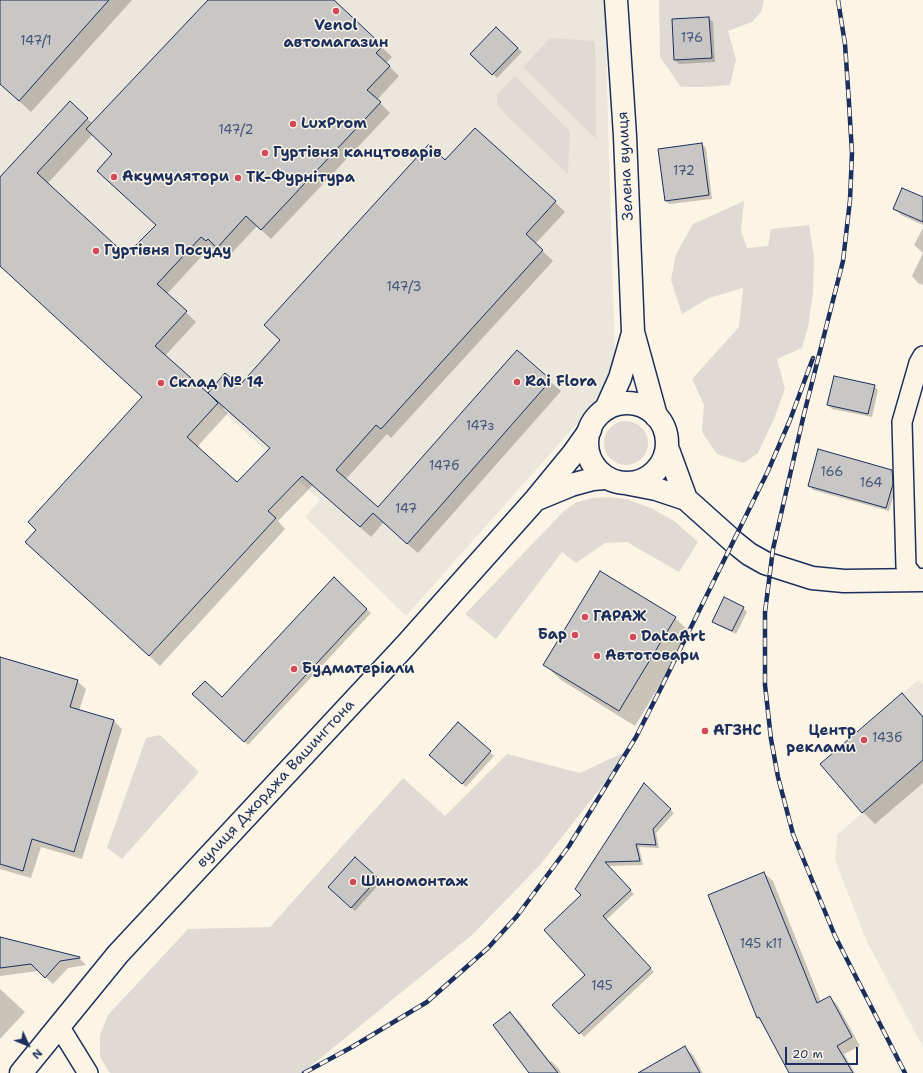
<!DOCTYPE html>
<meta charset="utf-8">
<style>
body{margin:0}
#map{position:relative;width:923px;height:1073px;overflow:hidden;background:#fcf5e5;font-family:"Shantell Sans",sans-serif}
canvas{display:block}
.north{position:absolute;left:8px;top:1025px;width:40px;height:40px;-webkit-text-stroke:3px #fcf5e5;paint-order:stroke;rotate:134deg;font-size:11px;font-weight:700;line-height:16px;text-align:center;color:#1b2f5e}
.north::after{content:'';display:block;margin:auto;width:14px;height:18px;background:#1b2f5e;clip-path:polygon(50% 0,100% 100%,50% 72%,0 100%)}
.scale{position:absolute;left:785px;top:1047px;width:73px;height:18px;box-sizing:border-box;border:2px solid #1b2f5e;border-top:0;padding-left:5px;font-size:12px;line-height:14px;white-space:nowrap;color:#1b2f5e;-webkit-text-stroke:3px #fcf5e5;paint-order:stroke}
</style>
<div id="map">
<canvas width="923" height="1073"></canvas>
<div class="north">N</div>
<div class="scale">20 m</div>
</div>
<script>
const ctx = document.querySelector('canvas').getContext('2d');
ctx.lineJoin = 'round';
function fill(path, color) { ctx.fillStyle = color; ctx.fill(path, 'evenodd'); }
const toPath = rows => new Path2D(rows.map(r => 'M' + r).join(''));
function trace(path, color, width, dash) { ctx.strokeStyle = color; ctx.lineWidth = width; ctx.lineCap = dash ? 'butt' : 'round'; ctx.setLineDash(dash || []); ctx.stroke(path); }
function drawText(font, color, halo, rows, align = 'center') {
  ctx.font = font + ' "Shantell Sans",sans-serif'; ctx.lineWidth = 3; ctx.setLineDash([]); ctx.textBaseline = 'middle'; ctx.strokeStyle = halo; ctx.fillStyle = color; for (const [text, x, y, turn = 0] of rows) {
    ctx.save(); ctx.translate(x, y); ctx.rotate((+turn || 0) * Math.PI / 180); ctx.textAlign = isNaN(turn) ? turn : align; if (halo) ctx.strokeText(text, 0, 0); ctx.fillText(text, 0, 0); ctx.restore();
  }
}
fill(toPath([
 [0,0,603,0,605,19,615,355,606,381,590,409,406,616,305,517,320,500,0,209],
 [918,680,923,684,923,1047,867,942,835,860,837,835,862,813,820,764]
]), '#ece7dc');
fill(toPath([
 [659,0,764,0,761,12,752,22,728,31,736,60,730,85,706,87,681,87,660,57],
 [550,38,595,41,596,139,523,67],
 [515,76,570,132,568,174,504,113,497,103,497,94],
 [744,201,741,231,747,248,768,246,771,229,809,225,814,257,813,293,808,327,802,348,777,359,785,389,774,419,758,453,744,463,717,454,702,432,704,405,692,379,739,327,743,288,709,298,682,314,671,280,676,254,693,224],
 '604 443a22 22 0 1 1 44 0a22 22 0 1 1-44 0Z',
 [609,497,626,499,651,508,674,521,698,542,679,572,627,542,605,543,576,563,562,552,496,639,465,614,564,511,575,503,592,498],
 [160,735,199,772,122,859,107,848,146,738],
 [631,749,540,865,472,935,302,1073,110,1073,100,1057,100,1035,108,1015,188,929,270,927,403,778,445,816,507,754,580,773]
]), '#dfdbd4');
fill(toPath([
 [0,0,132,0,31,112,0,84],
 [209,0,332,0,392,57,386,63,399,76,377,100,390,113,271,239,257,226,228,257,219,249,216,251,211,246,167,294,196,322,165,356,208,394,226,374,240,386,445,161,555,202,565,212,535,244,553,261,391,438,387,434,345,480,378,509,517,352,561,391,418,553,383,523,371,537,313,485,278,521,285,529,160,666,36,552,37,530,143,398,0,266,0,179,70,102,93,124],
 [93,134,114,154,157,225,126,257,47,184],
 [224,408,270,448,237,483,197,447,228,413,223,409],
 [709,18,713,22,715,62,679,64,675,60,673,20],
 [496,28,522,52,497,78,472,54],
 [702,144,706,148,712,199,669,204,666,201],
 [923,198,923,225,901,215,894,208],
 [923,228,923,253,914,245],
 [923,253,923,285,918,283,912,276],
 [874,386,878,390,872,417,832,409,828,405],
 [892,471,896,475,896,488,889,511,813,490,809,486],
 [334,579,371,613,248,745,197,698,222,699],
 [743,608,747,612,736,634,717,625,713,621],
 [675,618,691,633,635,726,561,680,545,665],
 [0,658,77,681,86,689,79,711,114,721,122,729,82,859,41,847,31,878,0,869],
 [902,695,923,716,923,783,875,824,863,812],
 [459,724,494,756,466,787,435,759],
 [644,784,674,813,656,833,659,848,639,847,643,865,607,866,634,894,606,920,654,972,584,1037,554,1005,587,975,582,896],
 [764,873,773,881,821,1002,830,997,838,1006,860,1046,844,1054,855,1073,790,1073,764,1024,758,1018,709,895],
 [377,878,381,882,355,911,333,891],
 [0,938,79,958,86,965,68,968,53,984,39,971,0,976],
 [0,989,25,1012,0,1039],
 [510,1013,519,1021,550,1062,551,1061,559,1069,561,1073,529,1073],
 [684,1047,693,1055,703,1073,639,1073]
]), '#0003');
const building = toPath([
 [0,0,109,0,19,101,0,84,0,0],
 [208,0,334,0,383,46,376,53,390,66,367,90,381,102,261,230,246,216,217,248,208,239,206,241,201,237,157,284,187,311,155,346,208,393,225,373,240,385,280,340,264,325,429,144,445,160,475,128,556,201,526,234,543,250,381,429,376,425,336,470,378,507,517,350,551,380,407,544,373,513,360,527,302,476,268,511,276,518,149,656,25,542,36,530,28,522,142,397,0,266,0,177,70,101,88,118,37,173,126,255,156,225,97,171,112,154,86,129,208,0],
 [208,393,270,448,237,482,187,437,218,403,208,393],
 [709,17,712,58,674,60,672,19,709,17],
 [496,27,518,48,492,75,470,54,496,27],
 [702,143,709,195,665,201,658,149,702,143],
 [902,188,923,197,923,222,893,209,902,188],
 [834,376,875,385,868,414,827,405,834,376],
 [818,449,892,470,893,484,886,508,808,486,818,449],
 [600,571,676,617,619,711,543,665,600,571],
 [334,577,367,609,244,742,192,694,205,681,222,697,334,577],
 [724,597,744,607,732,631,712,622,724,597],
 [0,657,78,680,70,707,114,720,74,852,32,839,23,871,0,864,0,657],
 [902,693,923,717,923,760,862,813,820,764,902,693],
 [458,722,491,751,462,784,429,755,458,722],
 [644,783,671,809,653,829,656,845,636,844,640,861,605,862,631,890,603,916,651,968,579,1034,552,1005,585,975,544,930,581,895,575,889,644,783],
 [355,857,378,878,351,908,328,887,355,857],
 [764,872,817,1003,830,996,852,1037,837,1046,853,1073,789,1073,759,1017,757,1018,708,895,764,872],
 [0,937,80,957,80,958,60,961,45,978,31,964,0,968,0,937],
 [510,1012,531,1039,558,1073,529,1073,493,1025,510,1012],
 [685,1046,700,1073,638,1073,685,1046]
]);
fill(building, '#c8c7c6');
trace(building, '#1b2f5e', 1);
const street = toPath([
 [917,581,906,567,902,422,919,363,923,356],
 [59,1026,88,1073]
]);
const secondary = toPath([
 [537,499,571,485,593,479,605,478],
 [21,1073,118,954,405,646,536,499,573,454,590,430]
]);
const primary = toPath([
 [616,0,625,136,633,332,656,416],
 '587 443a40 40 0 1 1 80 0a40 40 0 1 1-80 0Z',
 [606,409,620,378,633,333],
 [667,447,686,499],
 [625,483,656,489,686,499,734,542,749,554,765,563,812,578,844,581,923,580]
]);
trace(street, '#1b2f5e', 22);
trace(secondary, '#1b2f5e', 25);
trace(primary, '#1b2f5e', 25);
trace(street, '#fcf5e5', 19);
trace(secondary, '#fcf5e5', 22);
trace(primary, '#fcf5e5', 22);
const rail = toPath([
 [838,0,845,44,849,103,852,153,850,200,843,261,804,414,773,549,765,612,765,685,771,739,778,777,793,834,835,936,905,1073],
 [304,1073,352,1047,427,1002,488,948,517,916,569,846,636,737,661,688,768,471,790,420,813,358]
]);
trace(rail, '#1b2f5e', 4.5);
trace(rail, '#fcf5e5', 3, [9]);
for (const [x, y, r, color] of [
 [336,11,4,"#d1495b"],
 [293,124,4,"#d1495b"],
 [265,153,4,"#d1495b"],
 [114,177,4,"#d1495b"],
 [238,178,4,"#d1495b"],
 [96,251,4,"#d1495b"],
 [517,382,4,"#d1495b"],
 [161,383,4,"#d1495b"],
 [585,617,4,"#d1495b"],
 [575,635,4,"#d1495b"],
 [633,637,4,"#d1495b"],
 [597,656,4,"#d1495b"],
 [294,669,4,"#d1495b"],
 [705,731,4,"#d1495b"],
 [864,740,4,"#d1495b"],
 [353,882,4,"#d1495b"]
]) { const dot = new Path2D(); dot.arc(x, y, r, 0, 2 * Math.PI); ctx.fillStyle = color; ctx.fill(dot); trace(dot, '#fcf5e5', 1.5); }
drawText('13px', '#465578', null, [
 ["176",692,39],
 ["147/1",36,42],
 ["147/2",236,131],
 ["172",684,172],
 ["147/3",404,288],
 ["147з",480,427],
 ["147б",444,467],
 ["166",832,473],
 ["164",871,484],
 ["147",406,510],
 ["143б",887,739],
 ["145 к11",761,945],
 ["145",602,987]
]);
drawText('bold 15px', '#1b2f5e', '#fcf5e5', [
 ["Venol",336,26,"center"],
 ["автомагазин",336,43,"center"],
 ["LuxProm",301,124],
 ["Гуртівня канцтоварів",273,153],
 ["Акумулятори",122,177],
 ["ТК-Фурнітура",246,178],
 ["Гуртівня Посуду",104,251],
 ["Rai Flora",525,382],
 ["Склад № 14",169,383],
 ["ГАРАЖ",593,617],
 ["Бар",567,635,"right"],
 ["DataArt",641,637],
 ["Автотовари",605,656],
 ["Будматеріали",302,669],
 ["АГЗНС",713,731],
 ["Центр",856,731,"right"],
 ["реклами",856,748,"right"],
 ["Шиномонтаж",361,882]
], 'left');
drawText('15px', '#1b2f5e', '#fcf5e5', [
 ["Зелена вулиця",626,166,-93],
 ["вулиця Джорджа Вашингтона",276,784,-47]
]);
</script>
